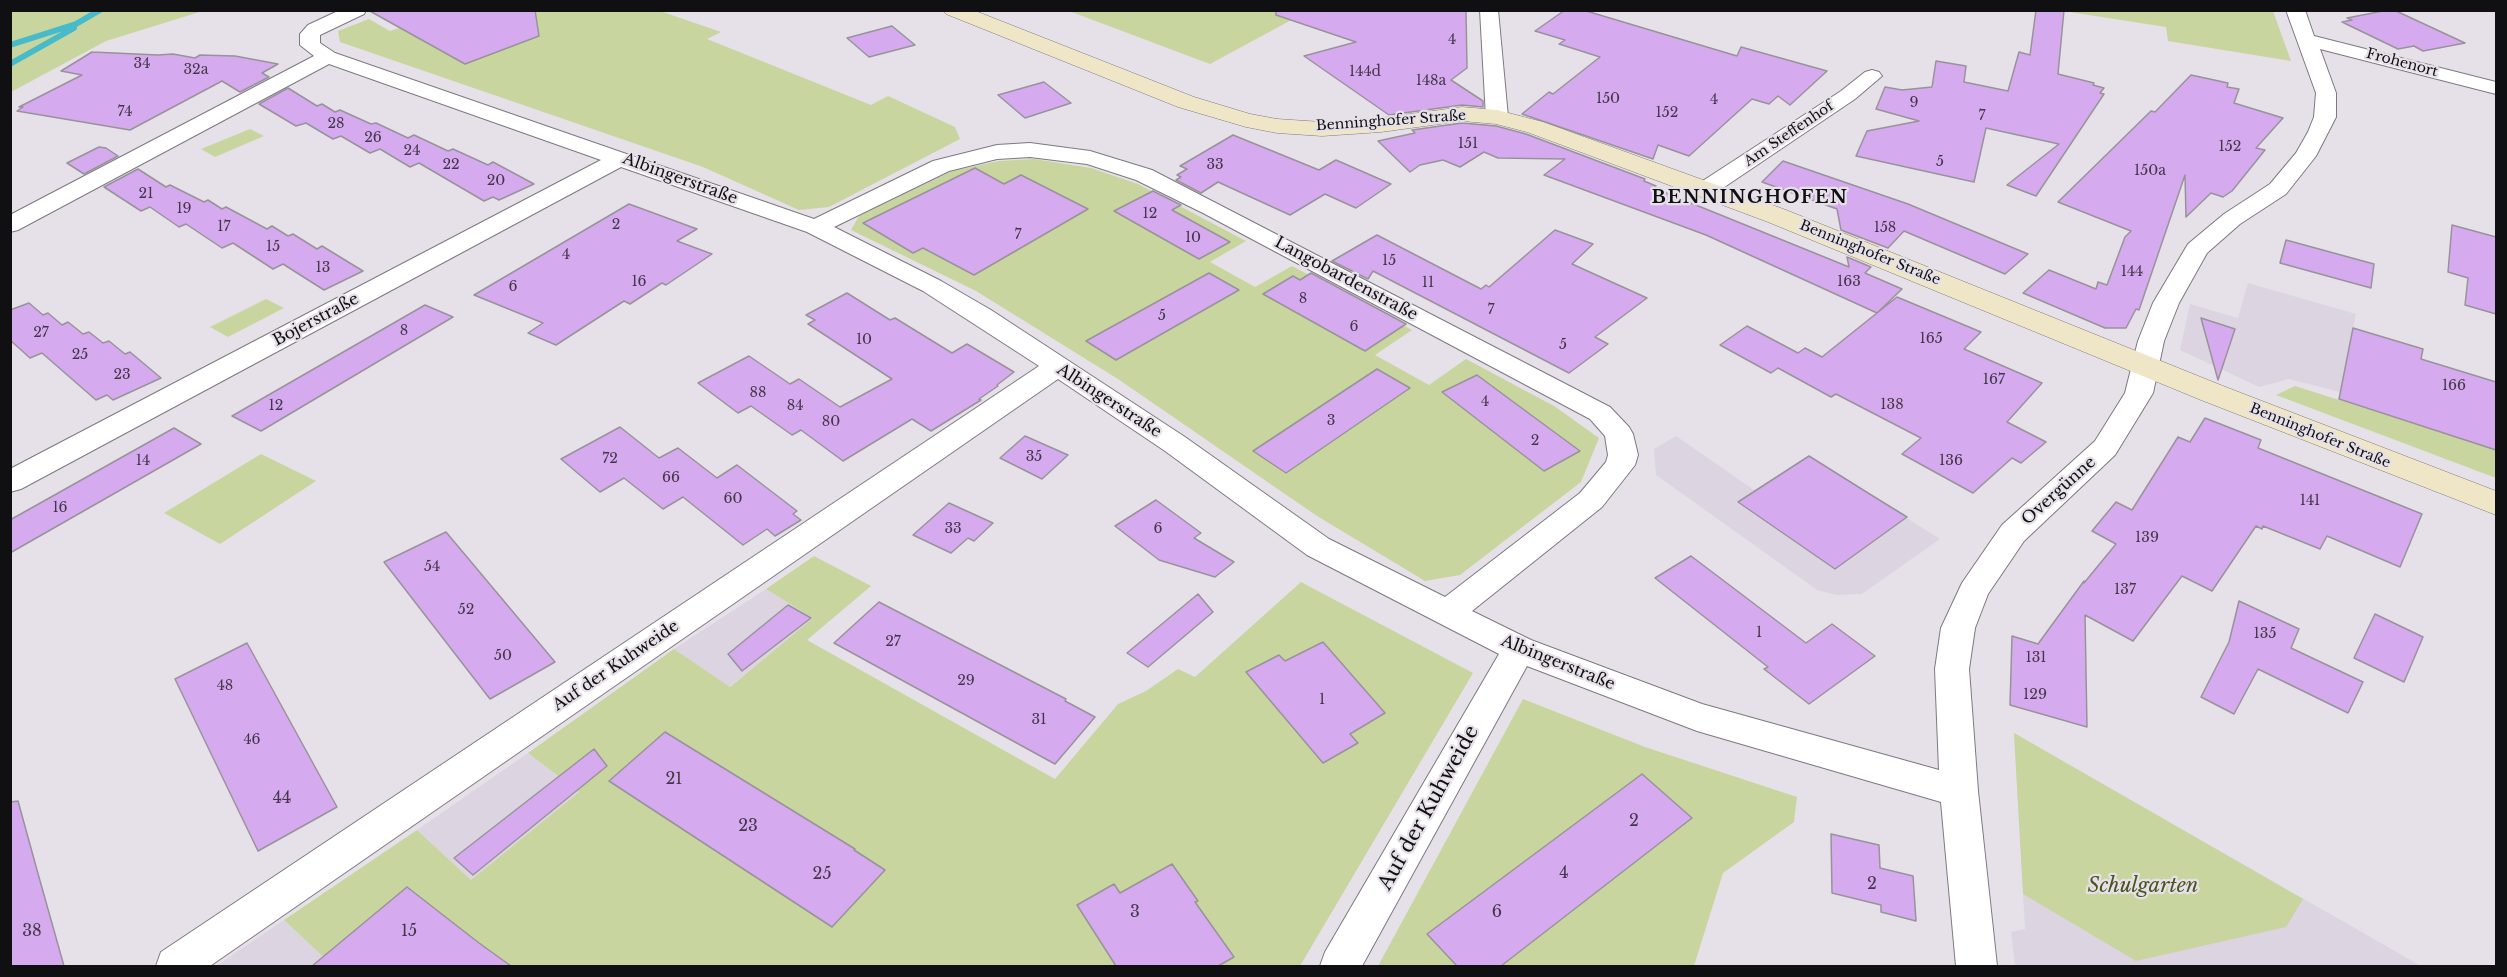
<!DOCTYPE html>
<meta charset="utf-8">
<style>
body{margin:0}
#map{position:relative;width:2507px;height:977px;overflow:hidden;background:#e6e1e9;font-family:"Libre Baskerville",serif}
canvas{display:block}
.frame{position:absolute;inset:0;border:12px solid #100f11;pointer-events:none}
</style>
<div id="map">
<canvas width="2507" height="977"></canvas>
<div class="frame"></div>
</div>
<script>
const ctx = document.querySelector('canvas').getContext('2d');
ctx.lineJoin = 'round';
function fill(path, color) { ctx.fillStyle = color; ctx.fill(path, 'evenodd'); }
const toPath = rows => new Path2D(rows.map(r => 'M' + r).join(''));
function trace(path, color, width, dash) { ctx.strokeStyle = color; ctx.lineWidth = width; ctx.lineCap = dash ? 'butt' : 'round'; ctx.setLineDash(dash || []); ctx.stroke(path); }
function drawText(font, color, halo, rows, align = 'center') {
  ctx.font = font + ' "Libre Baskerville",serif'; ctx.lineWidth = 4.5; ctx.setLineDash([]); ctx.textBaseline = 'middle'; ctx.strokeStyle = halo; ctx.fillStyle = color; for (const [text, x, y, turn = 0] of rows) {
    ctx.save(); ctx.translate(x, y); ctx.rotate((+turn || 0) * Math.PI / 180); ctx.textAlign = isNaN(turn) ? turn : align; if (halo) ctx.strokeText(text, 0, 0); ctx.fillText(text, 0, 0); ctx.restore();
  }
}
fill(toPath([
 [2248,283,2356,314,2340,392,2289,379,2259,387,2180,350,2190,304,2238,318],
 [1676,436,1754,490,1809,456,1940,539,1862,594,1836,595,1817,590,1656,475,1654,449],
 [766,589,814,618,729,687,674,649],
 [2014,733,2421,966,2015,966,2011,932,2025,929],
 [528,753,579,792,471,880,417,830],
 [284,920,332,965,216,966]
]), '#ddd4e2');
fill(toPath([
 [11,10,203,10,203,11,106,41,11,92],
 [450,11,660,11,721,32,707,39,871,105,888,96,955,127,960,139,829,207,799,210,703,167,340,42,338,31,369,19,390,31],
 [1069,11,1308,11,1210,64],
 [2063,11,2273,11,2291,61,2168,41,2166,27],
 [250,129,264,136,215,157,201,149],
 [1034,159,1091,168,1138,184,1246,241,1210,262,1255,287,1292,266,1412,330,1375,355,1429,385,1466,359,1554,406,1599,438,1581,482,1460,575,1425,581,1317,516,1118,379,976,291,851,230,859,216,952,171,999,161],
 [266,299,284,308,228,337,210,327],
 [2295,386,2496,450,2496,478,2276,395],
 [261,454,316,481,220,544,164,513],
 [814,556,871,586,807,640,1055,779,1118,704,1146,691,1178,669,1195,677,1301,582,1473,673,1300,966,331,966,332,965,284,920,417,830,471,880,579,792,528,753,674,649,730,687,813,618,766,589],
 [1523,699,1645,747,1797,797,1794,822,1723,873,1694,966,1378,966],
 [2014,733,2303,899,2286,927,2136,961,2023,894]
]), '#c8d59e');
trace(toPath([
 [10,45,76,24,100,10],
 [10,64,74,28]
]), '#47bbc9', 6);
const building = toPath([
 [368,10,535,10,539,36,465,64,368,10],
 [1276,10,1466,10,1467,68,1451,80,1483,101,1483,107,1462,105,1389,115,1304,56,1356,42,1276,15,1276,10],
 [1565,10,1583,10,1737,56,1741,47,1827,71,1790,105,1778,96,1769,104,1752,99,1689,156,1658,145,1653,159,1522,114,1549,92,1553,94,1600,57,1559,44,1565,40,1535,31,1565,10],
 [2036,10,2064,10,2058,74,2094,83,2093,85,2104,88,2100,93,2104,94,2036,196,2007,185,2059,144,1986,128,1974,182,1856,156,1867,131,1919,121,1876,109,1885,87,1902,90,1932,87,1936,61,1966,66,1964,82,2008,91,2019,52,2030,55,2036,10],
 [2388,10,2394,10,2465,43,2423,51,2414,46,2398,49,2342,22,2352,20,2347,18,2388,10],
 [892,26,915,45,869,57,847,38,892,26],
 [92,52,158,55,173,54,195,58,200,55,235,56,278,64,262,73,269,77,240,92,222,81,130,130,17,111,23,107,19,107,82,75,61,71,92,52],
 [2191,75,2228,83,2227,87,2239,89,2234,103,2283,118,2256,148,2265,150,2232,191,2223,197,2211,193,2186,217,2185,175,2139,310,2136,309,2126,328,2105,328,2023,293,2049,270,2096,289,2098,282,2107,285,2125,237,2131,231,2058,202,2151,111,2155,112,2191,75],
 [1044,82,1071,103,1025,118,998,95,1044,82],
 [288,88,317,106,322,104,335,112,340,110,371,124,376,123,408,138,414,135,448,151,453,149,488,165,493,162,534,184,499,200,493,197,484,201,419,163,410,167,380,149,370,153,341,136,333,139,306,123,296,126,259,104,288,88],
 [1462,123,1496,126,1526,134,1645,179,1644,181,1656,186,1654,188,1849,267,1847,257,1871,267,1865,273,1902,289,1877,313,1706,235,1544,175,1565,159,1498,158,1484,152,1460,167,1443,160,1420,165,1410,172,1378,141,1415,133,1412,130,1462,123],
 [1233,135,1319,170,1336,160,1391,184,1356,208,1325,194,1290,215,1218,182,1201,193,1176,180,1181,177,1177,175,1187,169,1180,166,1233,135],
 [99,147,106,148,118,156,84,174,67,163,99,147],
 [1783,161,1908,204,2028,254,2005,274,1904,231,1888,248,1841,230,1837,209,1762,182,1783,161],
 [975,168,1004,184,1021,175,1088,209,974,275,923,248,913,253,863,223,975,168],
 [138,169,166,187,170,185,204,202,208,200,222,209,226,207,267,229,272,226,288,236,293,234,317,249,322,246,363,271,324,290,283,264,273,269,233,243,222,248,186,224,179,227,150,207,141,211,104,187,138,169],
 [1153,191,1181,205,1172,210,1230,242,1199,259,1114,211,1153,191],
 [629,204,697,229,677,241,712,254,666,285,662,283,630,304,624,301,556,345,528,333,543,323,474,295,629,204],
 [2452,225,2496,237,2496,314,2465,305,2468,278,2448,272,2452,225],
 [1555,230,1593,244,1572,264,1647,298,1595,337,1608,344,1569,373,1373,271,1368,279,1332,261,1377,235,1481,289,1486,285,1489,287,1555,230],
 [2286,240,2374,264,2371,288,2280,263,2286,240],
 [1209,273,1239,290,1116,360,1086,341,1209,273],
 [1311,273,1406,324,1365,351,1263,294,1293,276,1300,280,1311,273],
 [847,293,890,320,895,318,952,353,967,344,1014,372,997,385,998,386,979,399,981,400,931,431,912,419,843,461,801,430,792,435,751,406,738,413,698,383,749,356,790,384,799,379,840,407,892,379,808,324,815,320,806,315,847,293],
 [1897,297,1981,332,1964,349,2042,383,2007,422,2046,442,2021,463,2012,458,1973,493,1902,454,1921,438,1836,394,1831,397,1778,368,1771,373,1720,345,1747,326,1798,353,1805,348,1822,357,1897,297],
 [29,303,43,315,48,313,62,325,68,322,83,334,89,332,103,343,109,341,125,354,130,352,161,378,113,400,107,395,96,400,42,353,30,358,10,340,10,310,29,303],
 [425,305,453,317,261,431,232,416,425,305],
 [2201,318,2235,329,2218,380,2201,318],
 [2353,328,2423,349,2421,359,2496,382,2496,450,2339,399,2353,328],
 [1377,369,1410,388,1286,473,1253,451,1377,369],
 [1477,375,1527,412,1580,451,1544,471,1442,392,1477,375],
 [2205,418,2261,440,2258,448,2422,514,2400,567,2327,536,2320,549,2263,526,2262,529,2256,526,2212,591,2182,576,2133,641,2085,615,2087,727,2010,705,2012,636,2038,644,2084,581,2084,583,2116,544,2092,531,2116,502,2132,510,2178,437,2190,442,2205,418],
 [620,427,659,458,678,448,717,478,737,465,797,511,793,514,801,520,775,536,767,529,743,545,683,497,663,509,624,478,600,492,561,459,620,427],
 [174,428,201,444,10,553,10,520,174,428],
 [1025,436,1068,455,1042,479,1000,458,1025,436],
 [1809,456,1868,493,1907,517,1835,569,1738,502,1809,456],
 [1156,500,1201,533,1194,538,1234,562,1215,577,1159,560,1115,526,1156,500],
 [949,503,993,523,974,541,968,538,951,553,913,535,949,503],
 [446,532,555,662,490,699,384,562,446,532],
 [1691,556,1806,643,1832,624,1875,656,1809,704,1764,669,1768,667,1655,578,1691,556],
 [1198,594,1213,612,1148,667,1127,653,1198,594],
 [2239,601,2299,629,2291,648,2363,682,2348,713,2258,669,2234,714,2201,697,2229,642,2239,601],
 [879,602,1066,699,1065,701,1095,717,1055,764,834,643,879,602],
 [788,605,811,618,742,671,728,654,788,605],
 [2375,614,2423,637,2404,682,2354,658,2375,614],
 [1323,642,1385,713,1350,734,1358,743,1323,763,1246,672,1279,655,1285,661,1323,642],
 [247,643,337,807,258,851,175,679,247,643],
 [665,732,855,849,854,850,885,870,832,927,609,781,665,732],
 [594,749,607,766,473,875,454,858,594,749],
 [1642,774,1692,818,1501,966,1457,966,1427,934,1642,774],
 [18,801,37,870,64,966,10,966,10,802,18,801],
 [1831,834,1879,845,1880,868,1913,876,1916,921,1881,912,1881,905,1832,893,1831,834],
 [1172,864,1198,901,1195,902,1234,957,1218,966,1116,966,1077,905,1114,884,1120,893,1172,864],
 [407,887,479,943,511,966,312,966,407,887]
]);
fill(building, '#d6aaee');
trace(building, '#98939a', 1.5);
const street = toPath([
 [340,10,366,10,364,14,320,35,320,43,335,53,814,219,933,161,997,145,1030,143,1090,151,1152,170,1610,407,1629,427,1633,434,1638,455,1635,465,1602,507,1472,611,1531,640,1702,704,1939,770,1935,669,1941,628,1962,583,2002,525,2095,441,2125,393,2138,341,2153,303,2188,244,2224,214,2270,184,2296,153,2308,132,2314,117,2316,93,2286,10,2305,10,2314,36,2496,82,2496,94,2320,49,2336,93,2336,117,2316,156,2286,194,2240,224,2207,253,2179,303,2164,341,2153,393,2115,455,2024,541,1988,594,1975,628,1969,669,1978,791,1997,966,1956,966,1941,802,1697,731,1527,666,1362,966,1320,966,1325,952,1499,654,1307,555,1165,451,1058,379,210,966,156,966,161,952,1039,366,923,291,807,232,621,167,21,489,10,492,10,469,601,160,329,64,18,230,10,232,10,215,314,56,300,45,300,34,308,25,340,10],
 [1030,157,1087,164,1136,180,1203,213,1590,419,1605,436,1608,455,1606,462,1580,493,1445,597,1329,539,1185,437,991,310,941,281,834,227,949,171,997,159,1030,157],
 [1480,10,1498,10,1508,117,1505,122,1497,123,1489,122,1486,117,1480,10],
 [1872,70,1879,72,1882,76,1855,99,1714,194,1706,196,1698,194,1695,189,1698,184,1841,91,1865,72,1872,70]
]);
const secondary = toPath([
 [943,10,973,10,1194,97,1250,114,1277,119,1322,122,1381,118,1462,107,1497,110,1543,122,1786,210,2223,386,2496,491,2496,515,2201,400,1768,222,1527,132,1496,124,1462,121,1381,132,1322,136,1277,133,1246,127,1178,107,946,14,943,10]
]);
trace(street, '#7d7980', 2);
trace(secondary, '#7d7980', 1);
fill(street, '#fff');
fill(secondary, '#eee6c6');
drawText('14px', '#423648', null, [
 ["4",1452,40],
 ["34",142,64],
 ["32a",196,70],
 ["144d",1365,72],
 ["148a",1431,81],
 ["150",1608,99],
 ["4",1714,100],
 ["9",1914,103],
 ["74",125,112],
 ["152",1667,113],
 ["7",1982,116],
 ["28",336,124],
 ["26",373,138],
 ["151",1468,144],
 ["152",2230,147],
 ["24",412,151],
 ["5",1940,162],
 ["22",451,165],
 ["33",1215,165],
 ["150a",2150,171],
 ["20",496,181],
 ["21",146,194],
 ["19",184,209],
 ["12",1150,214],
 ["2",616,225],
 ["17",224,227],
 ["158",1885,228],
 ["7",1018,235],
 ["10",1193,238],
 ["15",273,247],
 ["4",566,255],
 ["15",1389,261],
 ["13",323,268],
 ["144",2132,272],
 ["16",639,282],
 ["163",1849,282],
 ["11",1428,283],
 ["6",513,287],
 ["8",1303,299],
 ["7",1491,310],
 ["5",1162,316],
 ["6",1354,327],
 ["8",404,331],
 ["27",41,333],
 ["165",1931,339],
 ["10",864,340],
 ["5",1563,345],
 ["25",80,355],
 ["23",122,375],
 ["167",1994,380],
 ["166",2454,386],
 ["88",758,393],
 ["4",1485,402],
 ["138",1892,405],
 ["12",276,406],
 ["84",795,406],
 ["3",1331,421],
 ["80",831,422],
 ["2",1535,441],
 ["35",1034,457],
 ["72",610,459],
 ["14",143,461],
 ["136",1951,461],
 ["66",671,478],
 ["60",733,499],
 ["141",2310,501],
 ["16",60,508],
 ["33",953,529],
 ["6",1158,529],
 ["139",2147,538],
 ["54",432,567],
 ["137",2125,590],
 ["52",466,610],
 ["1",1759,633],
 ["135",2265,634],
 ["27",893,642],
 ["50",503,656],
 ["131",2036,658],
 ["29",966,681],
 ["48",225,686],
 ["129",2035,695],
 ["1",1322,700],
 ["31",1039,720],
 ["46",252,740]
]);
drawText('14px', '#100f11', '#e6e1e9', [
 ["Frohenort",2402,63,15],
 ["Benninghofer Straße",1391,121,-4],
 ["Am Steffenhof",1789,134,-34],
 ["Benninghofer Straße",1870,253,22],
 ["Benninghofer Straße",2320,436,22]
]);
drawText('16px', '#100f11', '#e6e1e9', [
 ["Albingerstraße",680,179,20],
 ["Langobardenstraße",1346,279,28],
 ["Bojerstraße",316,320,-28],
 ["Albingerstraße",1109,401,33],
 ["Overgünne",2059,491,-42],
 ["Albingerstraße",1558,663,22],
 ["Auf der Kuhweide",616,666,-34]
]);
drawText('16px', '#423648', null, [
 ["21",674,779],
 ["44",282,798],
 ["2",1634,821],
 ["23",748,826],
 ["4",1564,873],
 ["25",822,874],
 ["2",1872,884],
 ["3",1135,912],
 ["6",1497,912],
 ["38",32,931],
 ["15",409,931]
]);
ctx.letterSpacing = '1.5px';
drawText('bold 18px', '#100f11', '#e6e1e9', [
 ["BENNINGHOFEN",1750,198]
]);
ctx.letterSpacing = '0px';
drawText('20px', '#100f11', '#e6e1e9', [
 ["Auf der Kuhweide",1429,808,-61]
]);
drawText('italic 20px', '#4a541c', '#e6e1e9', [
 ["Schulgarten",2143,886]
]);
</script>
